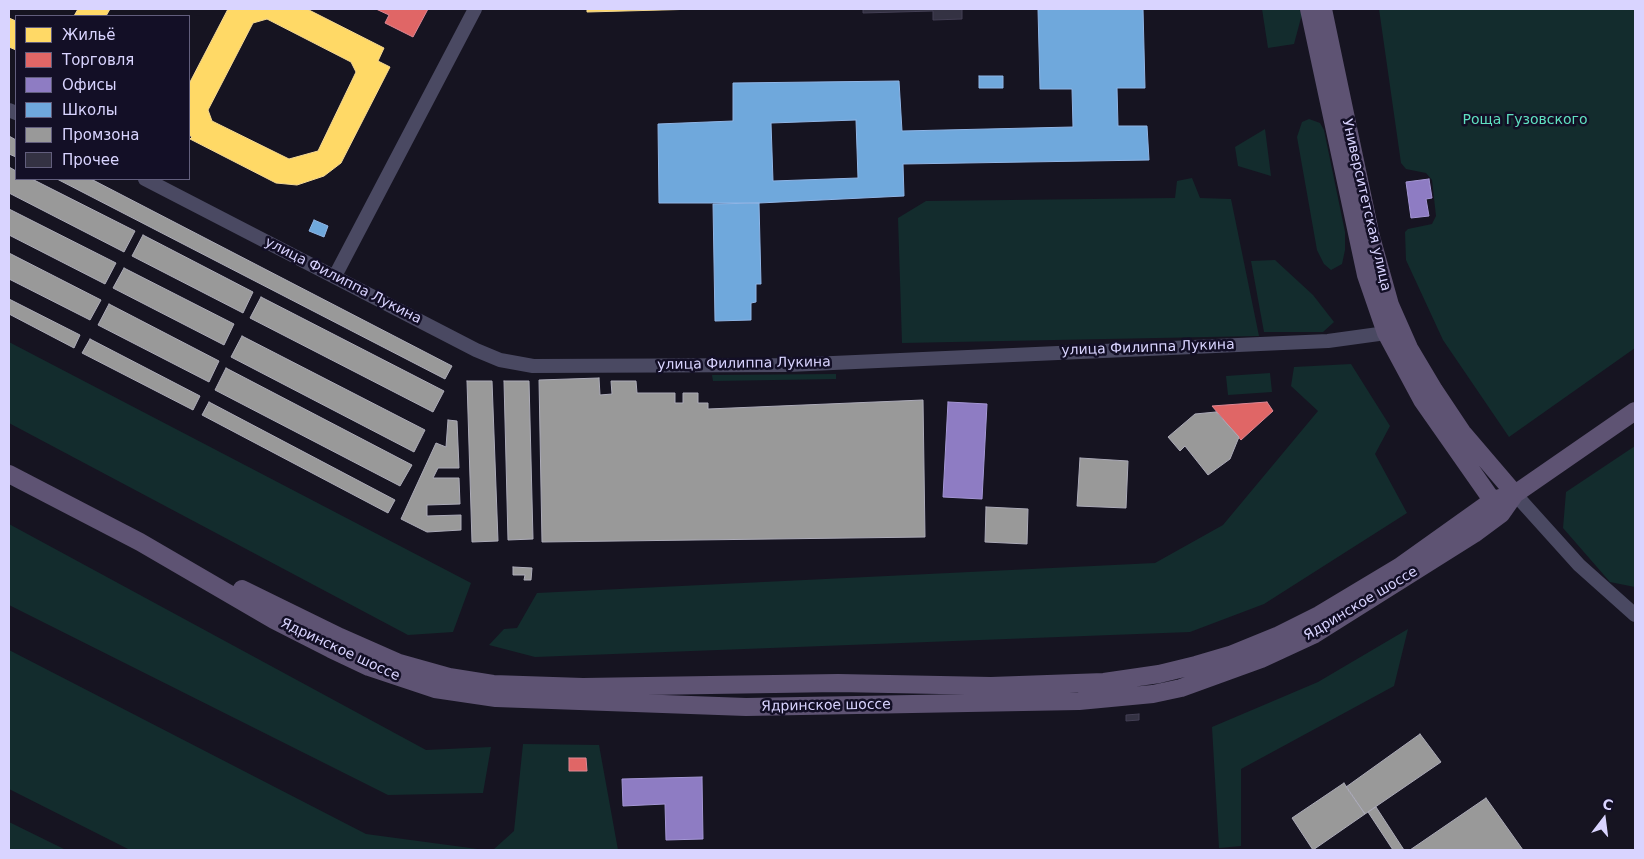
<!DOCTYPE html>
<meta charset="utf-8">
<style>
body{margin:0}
#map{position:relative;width:1644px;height:859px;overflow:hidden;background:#161421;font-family:"DejaVu Sans",sans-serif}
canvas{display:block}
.frame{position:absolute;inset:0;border:10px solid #d9d4ff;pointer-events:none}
.legend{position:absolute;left:15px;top:15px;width:175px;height:165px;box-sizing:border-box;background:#130f26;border:1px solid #625e7d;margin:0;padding:6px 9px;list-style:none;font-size:15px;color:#d9d4ff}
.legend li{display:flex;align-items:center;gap:10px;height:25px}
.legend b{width:25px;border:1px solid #625e7d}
.north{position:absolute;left:1579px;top:794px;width:50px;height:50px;-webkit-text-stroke:4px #130f26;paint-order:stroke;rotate:15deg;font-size:14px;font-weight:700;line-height:20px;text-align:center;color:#d9d4ff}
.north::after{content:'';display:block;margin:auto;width:18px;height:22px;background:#d9d4ff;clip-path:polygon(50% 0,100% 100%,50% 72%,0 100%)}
</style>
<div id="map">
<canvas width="1644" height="859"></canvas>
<div class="frame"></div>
<ul class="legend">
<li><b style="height:14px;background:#ffd966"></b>Жильё</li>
<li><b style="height:14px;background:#e06666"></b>Торговля</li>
<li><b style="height:14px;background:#8e7cc3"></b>Офисы</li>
<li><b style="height:14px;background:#6fa8dc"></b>Школы</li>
<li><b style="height:14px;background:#999"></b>Промзона</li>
<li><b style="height:14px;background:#343243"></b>Прочее</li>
</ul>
<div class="north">С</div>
</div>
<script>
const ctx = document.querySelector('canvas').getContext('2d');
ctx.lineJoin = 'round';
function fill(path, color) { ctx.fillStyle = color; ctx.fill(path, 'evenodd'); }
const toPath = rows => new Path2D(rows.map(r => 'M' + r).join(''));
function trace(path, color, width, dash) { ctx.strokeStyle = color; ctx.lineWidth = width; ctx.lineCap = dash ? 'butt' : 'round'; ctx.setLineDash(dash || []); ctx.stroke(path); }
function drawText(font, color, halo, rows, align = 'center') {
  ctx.font = font + ' "DejaVu Sans",sans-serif'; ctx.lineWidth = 5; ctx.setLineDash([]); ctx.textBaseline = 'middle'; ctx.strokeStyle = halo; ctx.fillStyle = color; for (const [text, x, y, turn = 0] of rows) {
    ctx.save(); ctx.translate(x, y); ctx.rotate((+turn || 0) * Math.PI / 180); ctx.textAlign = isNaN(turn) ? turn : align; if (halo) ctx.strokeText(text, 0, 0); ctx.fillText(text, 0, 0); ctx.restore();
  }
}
fill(toPath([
 [1262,9,1299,9,1302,14,1294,44,1268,48],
 [1379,9,1635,9,1635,348,1509,437,1443,340,1406,260,1405,232,1408,229,1432,224,1436,216,1432,180,1426,173,1406,169,1401,163],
 [1309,119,1320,123,1324,130,1345,232,1345,250,1342,264,1331,270,1324,264,1317,250,1297,137,1302,122],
 [1265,129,1271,176,1238,166,1235,147],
 [1192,178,1200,198,1231,199,1259,336,902,343,898,218,926,201,1175,198,1177,181],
 [1275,260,1313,295,1334,322,1323,332,1264,332,1251,261],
 [9,342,471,583,453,632,408,635,9,423],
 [1351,364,1390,426,1375,454,1407,513,1264,604,1190,632,535,657,489,645,504,629,517,628,537,593,1155,563,1223,525,1318,411,1291,386,1294,367],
 [1270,373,1272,392,1228,395,1226,376],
 [836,374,836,379,713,381,712,375],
 [1635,446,1635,587,1610,582,1563,528,1566,492],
 [9,524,426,750,491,747,483,793,388,795,9,605],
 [1408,629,1394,686,1241,769,1241,846,1219,848,1212,727,1318,682],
 [9,650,366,834,485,850,130,850,9,789],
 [523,744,599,745,618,850,493,850,514,831],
 [9,822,66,850,9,850]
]), '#132c2d');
const homes = toPath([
 [78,9,110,9,106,16,74,16,78,9],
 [228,9,307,9,384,48,378,61,390,67,341,163,324,176,297,185,276,183,190,139,192,137,189,135,189,84,228,9],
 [267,19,351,62,356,72,318,151,289,159,212,121,208,110,253,23,267,19],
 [587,9,699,9,587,12,587,9],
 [9,18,16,21,16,50,9,47,9,18]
]);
fill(homes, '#ffd966');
trace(homes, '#f4d894', 1);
const shops = toPath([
 [376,9,428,9,413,37,385,23,389,15,376,9],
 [1267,402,1273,411,1241,440,1212,406,1267,402],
 [569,758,586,758,587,771,569,771,569,758]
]);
fill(shops, '#e06666');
trace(shops, '#de8794', 1);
const offices = toPath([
 [1429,179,1432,198,1426,199,1429,216,1411,218,1406,182,1429,179],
 [948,402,987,404,982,499,943,497,948,402],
 [702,777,703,839,666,840,665,804,623,806,622,779,702,777]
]);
fill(offices, '#8e7cc3');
trace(offices, '#a496d5', 1);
const schools = toPath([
 [1038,9,1143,9,1145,88,1117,88,1118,126,1147,126,1149,160,903,164,904,196,759,203,659,203,658,124,733,121,733,83,899,81,902,131,1073,127,1072,89,1040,89,1038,9],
 [856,120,858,178,773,181,771,123,856,120],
 [979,76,1003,76,1003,88,979,88,979,76],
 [759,203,761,284,756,284,756,302,751,303,751,320,715,321,713,204,759,203],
 [314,220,328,226,324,237,309,231,314,220]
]);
fill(schools, '#6fa8dc');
trace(schools, '#8fb5e6', 1);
const industry = toPath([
 [9,136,16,140,16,157,9,154,9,136],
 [9,167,16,171,16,179,32,179,135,231,124,252,9,193,9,167],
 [57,179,91,179,452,366,445,379,57,179],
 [9,209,116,263,105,284,9,235,9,209],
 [143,235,253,292,243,313,132,256,143,235],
 [9,253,101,300,90,320,9,279,9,253],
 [124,268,234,324,224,345,113,288,124,268],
 [261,297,444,391,433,412,250,318,261,297],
 [9,299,80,335,74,348,9,314,9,299],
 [109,304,219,361,209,382,98,325,109,304],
 [242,336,425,430,414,452,231,357,242,336],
 [90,339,200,396,193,410,82,353,90,339],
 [226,368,412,465,400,486,215,390,226,368],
 [599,378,600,395,612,394,611,381,636,381,637,393,675,393,675,403,683,403,683,393,698,393,698,403,708,403,708,409,923,400,925,537,542,542,539,380,599,378],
 [467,381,492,381,498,541,472,542,467,381],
 [504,381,529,381,533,539,508,540,504,381],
 [209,402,395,500,388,513,202,415,209,402],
 [1216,412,1239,437,1230,459,1208,475,1185,446,1180,451,1168,437,1195,414,1216,412],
 [448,420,457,421,459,468,438,468,433,478,459,478,460,504,427,505,427,516,461,515,461,530,427,532,401,519,436,443,446,447,448,420],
 [1080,458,1128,461,1126,508,1077,506,1080,458],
 [986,507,1028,509,1027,544,985,542,986,507],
 [513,567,532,568,531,580,524,580,525,575,513,575,513,567],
 [1420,734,1441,762,1365,814,1346,787,1420,734],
 [1344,783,1365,814,1313,850,1292,818,1344,783],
 [1486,798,1523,850,1410,850,1486,798],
 [1376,807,1404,850,1393,850,1368,812,1376,807]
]);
fill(industry, '#999');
trace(industry, '#acabb8', 1);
const building = toPath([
 [863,9,962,9,962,19,933,20,933,11,863,13,863,9],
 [1139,714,1139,720,1126,721,1126,715,1139,714]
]);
fill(building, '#343243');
trace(building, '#433f54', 1);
trace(toPath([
 [9,110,16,113],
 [145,179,476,350,500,360,533,366,788,365,1328,341,1386,333],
 [335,276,475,9],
 [1515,494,1579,565,1635,615]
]), '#4a4962', 14);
trace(toPath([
 [1309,9,1366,275,1386,333,1422,400,1499,510],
 [1323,9,1371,237,1390,305,1409,348,1434,390,1462,432,1515,494],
 [9,474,140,542,274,620,331,649,369,667,435,689,496,698,746,707,1079,701,1153,694,1181,688,1261,659,1315,634,1474,534,1501,514,1515,494,1635,411],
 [242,589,340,637,399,663,449,677,493,684,583,687,838,683,991,686,1104,682,1159,674,1196,665,1230,655,1279,635,1319,615,1399,567,1493,500,1515,494]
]), '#5e5373', 18);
drawText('14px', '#5fe0c0', '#130f26', [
 ["Роща Гузовского",1525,120]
]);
drawText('14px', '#d9d4ff', '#130f26', [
 ["Университетская улица",1366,205,77],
 ["улица Филиппа Лукина",343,281,27],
 ["улица Филиппа Лукина",1148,348,-2],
 ["улица Филиппа Лукина",744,364,-1],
 ["Ядринское шоссе",1361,604,-31],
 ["Ядринское шоссе",340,650,25],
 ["Ядринское шоссе",826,706,-1]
]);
</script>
